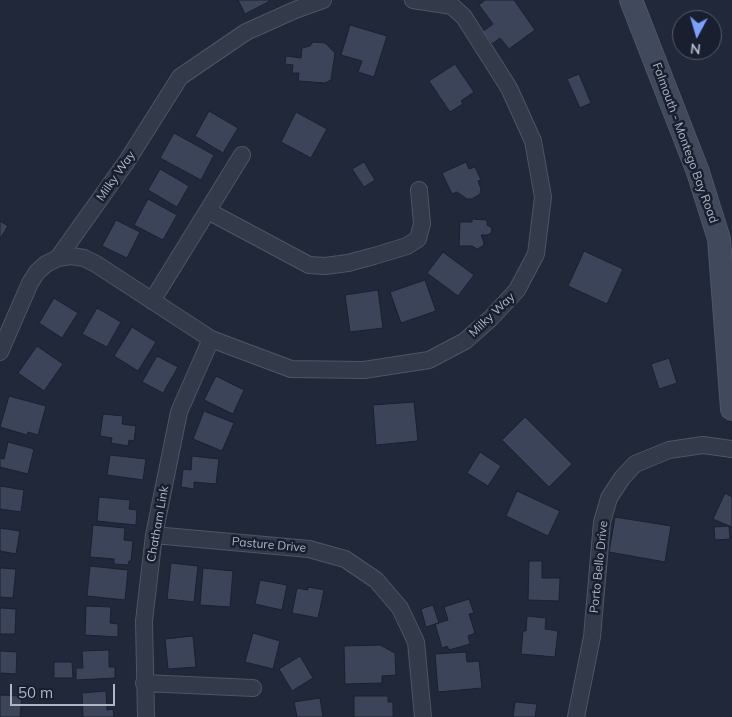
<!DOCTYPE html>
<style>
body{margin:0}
#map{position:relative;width:732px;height:717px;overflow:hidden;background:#202839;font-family:Mulish,sans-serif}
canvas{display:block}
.north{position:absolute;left:672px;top:10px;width:50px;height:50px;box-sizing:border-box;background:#191f2e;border:1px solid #555b6b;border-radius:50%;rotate:186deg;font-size:14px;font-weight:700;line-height:20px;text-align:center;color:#aeb5c6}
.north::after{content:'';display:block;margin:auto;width:18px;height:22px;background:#7ca0fd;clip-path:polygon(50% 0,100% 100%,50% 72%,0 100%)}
.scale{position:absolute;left:10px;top:684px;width:105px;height:22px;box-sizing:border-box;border:2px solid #aeb5c6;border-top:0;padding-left:6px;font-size:15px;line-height:18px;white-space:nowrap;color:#aeb5c6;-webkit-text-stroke:4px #191f2e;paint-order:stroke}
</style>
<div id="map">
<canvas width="732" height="717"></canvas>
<div class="north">N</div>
<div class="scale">50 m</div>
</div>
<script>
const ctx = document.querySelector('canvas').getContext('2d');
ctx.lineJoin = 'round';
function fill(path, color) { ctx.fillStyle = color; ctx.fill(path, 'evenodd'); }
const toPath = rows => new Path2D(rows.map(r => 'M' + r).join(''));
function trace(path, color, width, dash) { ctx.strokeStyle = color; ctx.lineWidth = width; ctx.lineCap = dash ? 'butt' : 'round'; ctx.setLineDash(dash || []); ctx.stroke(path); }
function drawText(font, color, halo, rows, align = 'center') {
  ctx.font = font + ' Mulish,sans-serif'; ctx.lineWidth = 5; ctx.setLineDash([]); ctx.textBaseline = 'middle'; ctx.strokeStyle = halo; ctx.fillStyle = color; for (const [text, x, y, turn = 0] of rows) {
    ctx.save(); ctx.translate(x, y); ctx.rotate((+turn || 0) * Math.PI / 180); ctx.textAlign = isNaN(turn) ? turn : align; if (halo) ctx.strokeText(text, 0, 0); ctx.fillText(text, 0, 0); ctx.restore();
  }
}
const building = toPath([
 [238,0,269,0,270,1,245,14,238,0],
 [485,0,514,0,535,30,509,49,500,38,492,44,482,32,493,24,479,5,485,0],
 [350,25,387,36,374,77,358,72,362,61,341,55,350,25],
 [313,42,325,43,335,53,331,80,325,83,298,81,299,73,292,73,293,65,285,64,286,56,301,58,302,48,310,46,313,42],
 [455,64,474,92,461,101,463,104,450,112,429,81,455,64],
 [579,74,591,103,580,108,567,79,579,74],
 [209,111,238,128,223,153,195,136,209,111],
 [296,112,327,129,311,158,281,142,296,112],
 [174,133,214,155,201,180,160,158,174,133],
 [364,162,375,180,364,187,352,169,364,162],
 [466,162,469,169,475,167,481,180,478,181,481,189,480,194,472,199,467,199,457,192,452,194,442,173,466,162],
 [160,169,189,186,177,207,148,190,160,169],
 [148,199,177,215,163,240,134,225,148,199],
 [472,219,487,220,487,225,491,227,492,230,491,233,487,235,481,235,484,243,483,246,477,249,472,246,459,246,460,222,472,222,472,219],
 [116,220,140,232,127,258,102,246,116,220],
 [0,221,8,226,0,239,0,221],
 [584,251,623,269,607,304,568,286,584,251],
 [443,252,474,275,458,296,427,273,443,252],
 [425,280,436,311,401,323,390,292,425,280],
 [378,290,383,328,350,332,345,295,378,290],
 [54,298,78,313,62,338,39,323,54,298],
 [97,308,121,322,107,347,82,334,97,308],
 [132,327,156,342,138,371,114,356,132,327],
 [37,346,63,364,44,391,18,373,37,346],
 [157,356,178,367,163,393,142,382,157,356],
 [669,358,677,383,659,389,651,364,669,358],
 [216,376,244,390,233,414,204,400,216,376],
 [9,396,46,406,38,435,28,432,27,435,0,427,9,396],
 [414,402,418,441,376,445,373,405,414,402],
 [204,411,234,423,222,451,193,439,204,411],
 [103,414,123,416,122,424,136,426,134,441,129,440,128,446,111,443,112,438,100,436,103,414],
 [525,417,572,464,549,487,502,440,525,417],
 [8,442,34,449,28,474,0,467,0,458,4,459,8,442],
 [480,452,501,466,488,486,467,473,480,452],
 [110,455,146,459,143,480,107,475,110,455],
 [192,456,219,459,216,484,194,482,194,489,181,487,183,469,191,470,192,456],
 [0,486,24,490,21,512,0,509,0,486],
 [517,491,560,511,548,536,506,516,517,491],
 [725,493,732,497,732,527,713,519,725,493],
 [99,497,130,500,129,509,137,510,136,525,97,521,99,497],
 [615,517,671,526,665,562,609,552,615,517],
 [93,525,125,528,124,540,133,541,131,561,129,561,128,565,114,564,114,559,90,557,93,525],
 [729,526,730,539,715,540,714,527,729,526],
 [0,528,20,531,16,554,0,551,0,528],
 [529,561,542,561,542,578,560,578,559,601,528,600,529,561],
 [171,563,198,566,194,602,167,599,171,563],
 [90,566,128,570,125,600,87,596,90,566],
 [0,568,16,569,13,598,0,597,0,568],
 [203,568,233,571,230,607,200,605,203,568],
 [260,580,287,585,282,610,255,604,260,580],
 [308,587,324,590,318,618,292,613,297,588,308,590,308,587],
 [469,599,474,613,469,614,475,633,468,636,470,644,449,650,447,646,442,648,435,624,448,620,444,607,469,599],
 [433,605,439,623,426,627,421,609,433,605],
 [86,606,111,607,110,623,118,624,118,637,85,635,86,606],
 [0,608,16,609,15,634,0,634,0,608],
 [527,616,546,618,545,629,558,631,555,657,521,654,523,631,526,631,527,616],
 [253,633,280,641,273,669,245,662,253,633],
 [193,636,196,667,168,669,165,639,193,636],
 [380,645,395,653,396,675,382,676,382,683,345,684,344,646,380,645],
 [109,650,109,667,115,667,115,678,76,680,76,668,83,668,82,651,109,650],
 [0,651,17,652,16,674,0,673,0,651],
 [466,652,467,662,479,661,482,688,438,692,435,654,466,652],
 [300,656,313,678,292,691,279,669,300,656],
 [54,662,72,662,73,678,54,678,54,662],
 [106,691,107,710,113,709,114,717,83,717,82,693,106,691],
 [0,695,22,696,20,717,0,717,0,695],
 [354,696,388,696,388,702,393,702,393,717,354,717,354,696],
 [320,698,323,717,297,717,294,702,320,698],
 [515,702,537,704,535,717,513,717,515,702]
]);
fill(building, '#3b4459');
trace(building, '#1b2130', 1);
const street = toPath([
 [208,211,309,265,325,266,348,263,374,256,407,246,418,239,422,224,419,190],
 [58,258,127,161,180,77,246,32,295,10,323,0],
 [152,301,242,155],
 [0,352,30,283,37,272,46,264,58,258,71,256,84,258,96,264,211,339,291,369,364,370,429,360,465,341,491,318,517,290,536,254,543,197,533,141,509,88,464,17,452,6,413,0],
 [154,535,309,549,345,559,376,580,400,608,416,642,423,717],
 [144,683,253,688],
 [146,717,144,621,154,535,179,412,211,339],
 [576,717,592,637,602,522,609,498,622,478,635,464,669,450,703,445,732,449]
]);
const secondary = toPath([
 [631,0,698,172,719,239,732,409]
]);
trace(street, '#4e5564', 18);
trace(secondary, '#4e5564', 24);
trace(street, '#333a4a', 16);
trace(secondary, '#41495d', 22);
drawText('12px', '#aeb5c6', '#191f2e', [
 ["Falmouth - Montego Bay Road",685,143,70],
 ["Milky Way",116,176,-55],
 ["Milky Way",492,315,-44],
 ["Chatham Link",158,524,-80],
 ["Pasture Drive",269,545,5],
 ["Porto Bello Drive",599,567,-84]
]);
</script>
